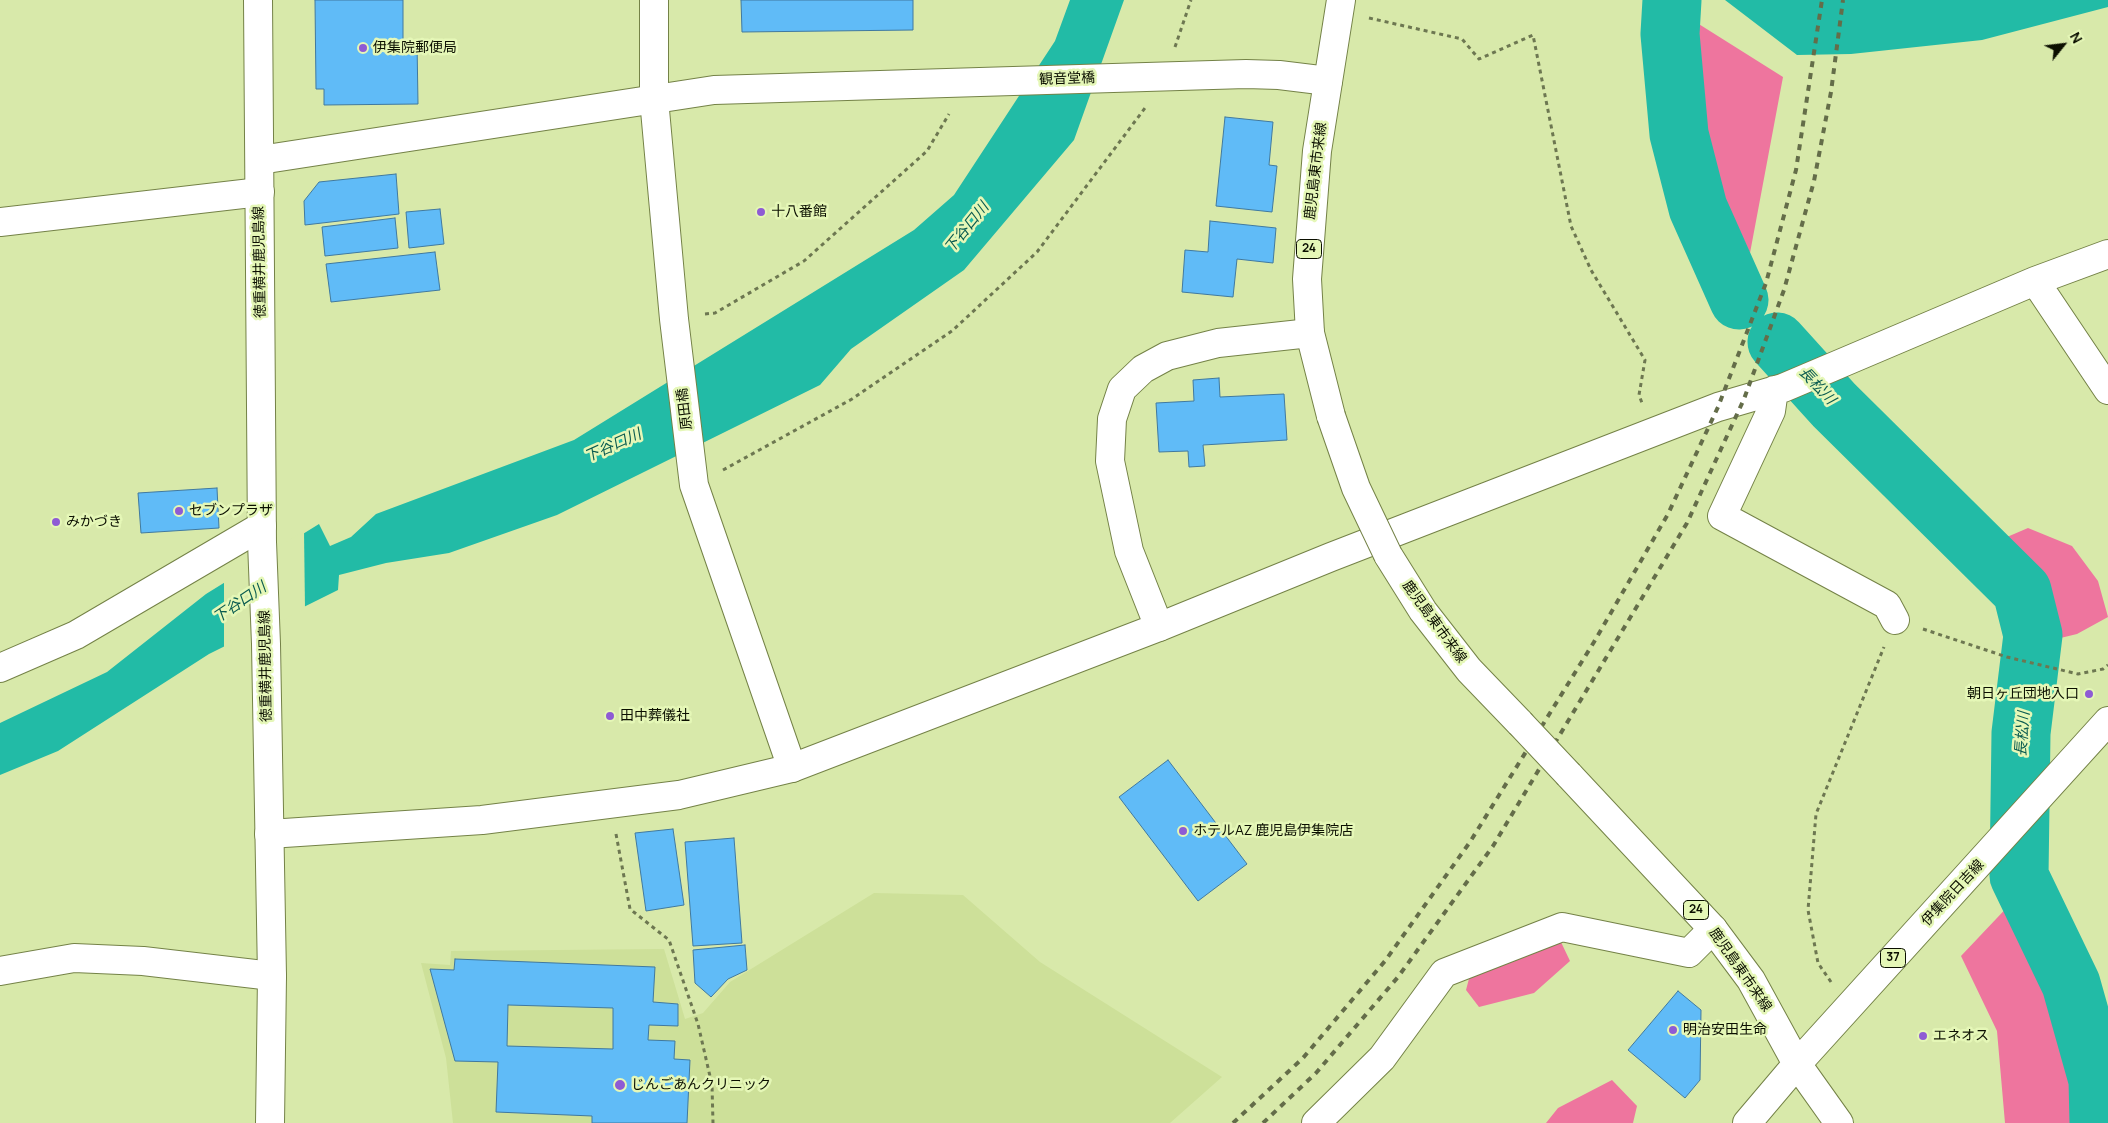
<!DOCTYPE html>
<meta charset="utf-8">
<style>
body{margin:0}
#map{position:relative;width:2108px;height:1123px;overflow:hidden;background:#d8e9aa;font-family:Manrope,sans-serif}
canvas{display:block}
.north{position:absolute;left:2038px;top:20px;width:50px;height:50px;-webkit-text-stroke:4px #e5f7b7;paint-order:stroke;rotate:61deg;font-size:14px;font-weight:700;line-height:20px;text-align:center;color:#0b0f00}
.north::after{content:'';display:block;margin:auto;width:18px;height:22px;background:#0b0f00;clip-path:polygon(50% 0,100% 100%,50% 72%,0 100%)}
</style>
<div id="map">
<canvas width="2108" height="1123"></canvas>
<div class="north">N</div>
</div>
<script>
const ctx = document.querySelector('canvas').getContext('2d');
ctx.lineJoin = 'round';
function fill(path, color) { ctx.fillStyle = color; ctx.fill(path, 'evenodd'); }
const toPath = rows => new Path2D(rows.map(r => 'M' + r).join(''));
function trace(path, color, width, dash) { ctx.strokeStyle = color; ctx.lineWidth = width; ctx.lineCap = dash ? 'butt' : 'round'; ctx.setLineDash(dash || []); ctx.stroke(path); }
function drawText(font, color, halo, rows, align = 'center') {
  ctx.font = font + ' Manrope,"Noto Sans JP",sans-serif'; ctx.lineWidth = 5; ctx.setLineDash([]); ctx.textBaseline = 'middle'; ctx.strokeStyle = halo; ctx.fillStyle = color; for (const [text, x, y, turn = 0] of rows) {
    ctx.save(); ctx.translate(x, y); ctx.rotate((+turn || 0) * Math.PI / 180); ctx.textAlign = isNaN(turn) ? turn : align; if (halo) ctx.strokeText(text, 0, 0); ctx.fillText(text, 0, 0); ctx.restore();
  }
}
fill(toPath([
 [874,893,963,895,1040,962,1222,1077,1170,1123,453,1123,446,1058,421,963,450,965,451,951,664,949,685,1019,703,1013,730,982]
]), '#cde099');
fill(toPath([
 [1694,21,1783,77,1750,253,1709,164,1692,73],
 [2028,528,2072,546,2098,581,2108,617,2077,634,2048,641,2044,590,2000,540],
 [2014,900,2055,1007,2080,1123,2005,1123,1997,1031,1961,956],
 [1560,940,1570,961,1534,993,1479,1007,1466,990,1470,975],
 [1612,1080,1637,1106,1633,1123,1546,1123,1558,1108]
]), '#ee759e');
fill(toPath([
 [1070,0,1124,0,1074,140,964,270,851,349,820,385,557,515,449,553,386,563,339,575,338,590,209,654,58,751,0,775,0,723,107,672,206,594,319,524,330,546,351,537,376,514,574,440,914,230,954,195,1055,41],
 [1725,0,2108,0,2108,7,1982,40,1851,54,1797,55]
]), '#22bba6');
fill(toPath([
 [304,531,305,609,224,649,224,580]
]), '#d8e9aa');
trace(toPath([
 [1672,0,1670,34,1679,134,1698,208,1739,300],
 [1777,342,1834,405,2022,591,2033,635,2021,733,2019,876,2071,984,2098,1080,2099,1123]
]), '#22bba6', 59);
const building = toPath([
 [315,0,403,0,403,42,417,42,418,104,324,105,324,89,316,89,315,0],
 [741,0,913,0,913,30,742,32,741,0],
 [1225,117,1273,122,1269,165,1277,166,1272,212,1216,206,1225,117],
 [396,174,399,214,305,225,304,201,319,182,396,174],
 [440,209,444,244,409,248,406,212,440,209],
 [395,218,398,248,325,256,322,227,395,218],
 [1210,221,1276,228,1273,263,1237,259,1233,297,1182,292,1185,250,1208,252,1210,221],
 [435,252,440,290,331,302,326,264,435,252],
 [1219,378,1220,397,1284,394,1287,440,1203,445,1205,466,1189,467,1188,451,1159,452,1156,403,1194,401,1193,380,1219,378],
 [217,488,219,528,141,533,138,493,217,488],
 [1168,760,1247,864,1198,901,1119,797,1168,760],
 [673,829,684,905,646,911,635,833,673,829],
 [734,838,742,943,693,946,685,842,734,838],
 [745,945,747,970,728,979,711,997,695,983,693,950,745,945],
 [455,959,655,967,653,1002,678,1004,678,1026,649,1025,648,1040,675,1041,674,1059,690,1060,687,1123,592,1123,592,1116,496,1112,498,1062,455,1061,430,969,454,970,455,959],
 [508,1005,613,1008,613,1049,507,1046,508,1005],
 [1678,991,1701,1010,1700,1080,1685,1098,1628,1050,1678,991]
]);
fill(building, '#60bbf7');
trace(building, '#40799f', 1);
const minor = toPath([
 [654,0,654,99,674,319,694,485,792,768],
 [0,222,260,192],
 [2035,281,2108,390],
 [1774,390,1771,411,1722,516,1887,605,1895,620],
 [1159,627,1331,557,1718,407,1783,388,2035,281,2108,254],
 [0,668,76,635,262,526],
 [0,971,74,958,143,961,272,976],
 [1316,1123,1382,1058,1444,973,1562,927,1689,953,1713,929]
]);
const tertiary = toPath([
 [260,160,714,90,1246,74,1279,75,1328,81],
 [269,834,482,820,679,795,792,768,1159,627,1129,551,1110,461,1112,419,1122,389,1143,369,1167,356,1218,343,1310,333],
 [1797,1064,1839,1123]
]);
const secondary = toPath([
 [258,0,262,542,266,644,272,976,270,1123]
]);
const primary = toPath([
 [1331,416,1310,333,1307,279,1317,151,1341,0],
 [1388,555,1423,611,1469,670,1520,723],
 [1569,775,1713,929,1751,980,1797,1064],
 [1747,1123,1797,1064,2108,721]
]);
trace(minor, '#748247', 30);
trace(tertiary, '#748247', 30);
trace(secondary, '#748247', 30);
trace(primary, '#748247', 30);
trace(toPath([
 [1369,18,1462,39,1479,59,1533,35,1571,226,1591,270,1645,360,1639,395,1642,403],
 [1175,47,1191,0],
 [705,314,715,313,804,261,927,151,949,114],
 [723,470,852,399,952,331,1037,252,1145,108],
 [1923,629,2007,657,2078,674,2103,669,2108,665],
 [616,834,630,909,669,940,698,1024,712,1085,713,1123],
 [1831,982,1818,963,1808,910,1816,814,1884,647]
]), '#6d7751', 3, [4, 4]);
trace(minor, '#fff', 28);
trace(tertiary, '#fff', 28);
trace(secondary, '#fff', 28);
trace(primary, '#fff', 28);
trace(toPath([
 [1233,1123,1303,1058,1385,961,1470,842,1594,642,1668,514,1718,407,1766,283,1796,170,1822,0],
 [1263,1123,1316,1073,1398,977,1493,846,1687,523,1744,399,1784,290,1814,181,1831,92,1843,0]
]), '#646d49', 4, [6, 6]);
const primaryBridge = toPath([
 [1331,416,1356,488,1388,555],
 [1520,723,1569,775]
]);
trace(primaryBridge, '#748247', 30, []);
trace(primaryBridge, '#fff', 28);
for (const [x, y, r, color] of [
 [363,48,5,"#8e5bd4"],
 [761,212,5,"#8e5bd4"],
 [179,511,5,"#8e5bd4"],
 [56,522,5,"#8e5bd4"],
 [2089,694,5,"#8e5bd4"],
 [610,716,5,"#8e5bd4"],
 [1183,831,5,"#8e5bd4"],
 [1673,1030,5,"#8e5bd4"],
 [1923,1036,5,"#8e5bd4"],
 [620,1085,6,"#8e5bd4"]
]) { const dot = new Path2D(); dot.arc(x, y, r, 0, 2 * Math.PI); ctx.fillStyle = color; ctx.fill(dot); trace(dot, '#e5f7b7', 2); }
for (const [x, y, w] of [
 [1309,249,25],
 [1696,910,25],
 [1893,958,25]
]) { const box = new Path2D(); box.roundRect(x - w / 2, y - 9.5, w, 19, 4); ctx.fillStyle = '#e5f7b7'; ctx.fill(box); trace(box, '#0b0f00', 1); }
drawText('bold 12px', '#0b0f00', null, [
 ["24",1309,249],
 ["24",1696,910],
 ["37",1893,958]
]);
drawText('14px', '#0b0f00', '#e5f7b7', [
 ["伊集院郵便局",373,48],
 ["十八番館",771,212],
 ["セブンプラザ",189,511],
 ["みかづき",66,522],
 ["朝日ヶ丘団地入口",2079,694,"right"],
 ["田中葬儀社",620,716],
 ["ホテルAZ 鹿児島伊集院店",1193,831],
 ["明治安田生命",1683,1030],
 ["エネオス",1933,1036],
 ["じんごあんクリニック",631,1085]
], 'left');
drawText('14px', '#0b0f00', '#e5f7b7', [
 ["観音堂橋",1067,79,-2],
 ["鹿児島東市来線",1316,171,-83],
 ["徳重横井鹿児島線",260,262,-91],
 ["原田橋",685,409,-97],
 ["鹿児島東市来線",1434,622,54],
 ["徳重横井鹿児島線",266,666,-91],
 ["伊集院日吉線",1953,893,-47],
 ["鹿児島東市来線",1740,970,55]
]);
drawText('italic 15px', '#0a5b50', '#e5f7b7', [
 ["下谷口川",967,228,-51],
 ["長松川",1817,386,47],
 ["下谷口川",613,446,-24],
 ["下谷口川",240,603,-34],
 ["長松川",2023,734,-86]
]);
</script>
